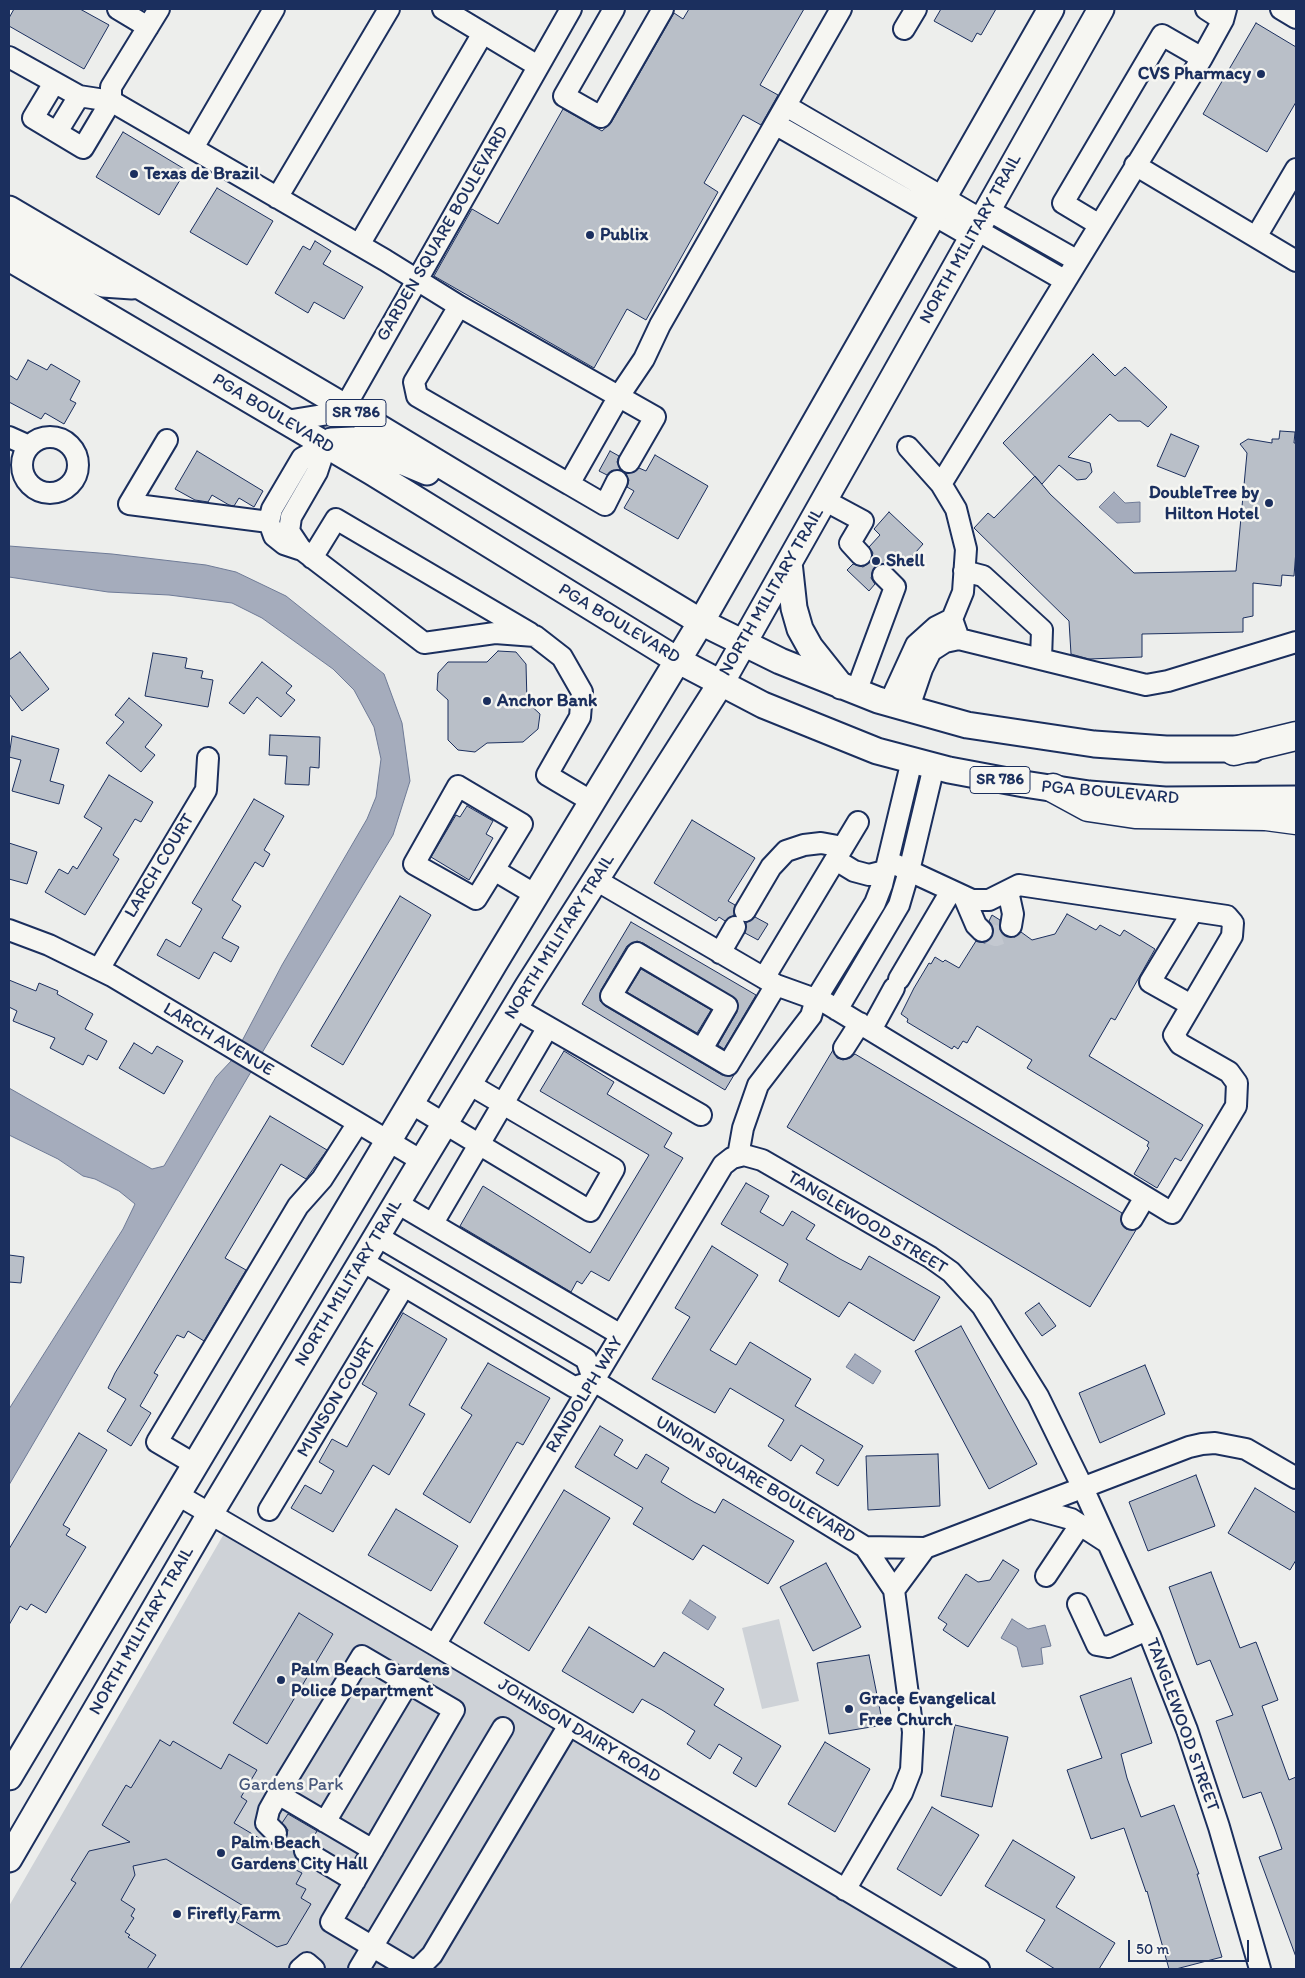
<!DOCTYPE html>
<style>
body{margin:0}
#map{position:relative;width:1305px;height:1978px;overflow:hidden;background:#edeeec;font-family:Itim,sans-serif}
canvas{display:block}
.frame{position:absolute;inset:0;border:10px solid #1b2f5e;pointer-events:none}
.scale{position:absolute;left:1128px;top:1940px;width:121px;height:22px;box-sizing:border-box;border:2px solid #1b2f5e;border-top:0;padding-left:6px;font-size:15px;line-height:18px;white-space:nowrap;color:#1b2f5e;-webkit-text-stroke:4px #f6f6f2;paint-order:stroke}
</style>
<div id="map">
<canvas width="1305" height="1978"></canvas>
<div class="frame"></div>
<div class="scale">50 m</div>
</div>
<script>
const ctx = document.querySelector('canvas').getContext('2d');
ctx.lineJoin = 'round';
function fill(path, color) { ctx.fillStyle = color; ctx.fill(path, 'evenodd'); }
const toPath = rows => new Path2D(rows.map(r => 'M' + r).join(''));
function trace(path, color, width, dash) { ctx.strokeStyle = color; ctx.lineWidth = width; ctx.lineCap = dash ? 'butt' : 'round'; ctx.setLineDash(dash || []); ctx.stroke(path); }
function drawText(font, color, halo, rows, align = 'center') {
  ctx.font = font + ' Itim,sans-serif'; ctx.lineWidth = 5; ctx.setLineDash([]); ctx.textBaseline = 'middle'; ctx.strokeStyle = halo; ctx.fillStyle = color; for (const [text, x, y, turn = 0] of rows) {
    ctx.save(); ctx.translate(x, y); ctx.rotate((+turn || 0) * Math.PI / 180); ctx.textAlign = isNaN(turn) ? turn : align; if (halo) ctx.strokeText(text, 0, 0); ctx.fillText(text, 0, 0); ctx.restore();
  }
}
fill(toPath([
 [225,1532,573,1740,960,1969,9,1969,9,1906],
 [779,1619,799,1701,762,1709,742,1628]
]), '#ced2d7');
const water = toPath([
 [1114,492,1125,503,1140,502,1140,522,1117,523,1099,507,1114,492],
 [9,546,112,554,206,565,236,572,286,596,384,674,402,723,410,781,393,835,269,1041,9,1485,9,1409,123,1229,135,1204,119,1191,95,1179,83,1176,58,1159,9,1135,9,1088,152,1169,164,1166,216,1077,232,1060,282,965,367,819,376,797,381,759,374,727,354,690,333,669,262,618,232,603,169,595,108,592,9,577,9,546],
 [855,1354,881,1371,873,1384,846,1367,855,1354],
 [690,1600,716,1617,708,1630,682,1613,690,1600],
 [1012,1619,1028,1629,1045,1625,1051,1646,1041,1648,1043,1664,1022,1667,1017,1647,1001,1638,1012,1619]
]);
fill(water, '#a5acbc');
trace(water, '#6e7a96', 1);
const building = toPath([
 [14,9,80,9,109,25,84,69,9,26,9,18,14,9],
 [689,9,804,9,760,85,778,95,761,125,743,115,704,183,718,192,646,320,627,309,594,368,434,276,472,209,498,224,563,109,602,131,611,123,674,13,683,19,689,9],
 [941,9,996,9,981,35,977,33,972,42,934,21,941,9],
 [1256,23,1296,47,1296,102,1267,152,1203,114,1256,23],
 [123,132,186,170,159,215,96,177,123,132],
 [217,188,273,221,247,265,190,232,217,188],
 [315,241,331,251,323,264,363,287,344,319,314,302,308,313,275,293,303,246,310,250,315,241],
 [1093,354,1115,376,1125,367,1167,407,1148,427,1140,421,1118,421,1110,414,1068,457,1090,463,1092,472,1086,479,1077,480,1059,465,1042,484,1003,443,1093,354],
 [28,360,47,370,51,364,80,381,70,400,76,403,64,424,45,413,41,419,9,402,9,375,17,380,28,360],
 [1280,431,1295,432,1294,443,1296,443,1296,550,1294,576,1282,575,1281,586,1253,583,1253,616,1243,618,1243,632,1142,634,1142,657,1089,659,1071,654,1069,621,974,528,988,513,994,518,1035,476,1050,494,1134,573,1236,571,1247,453,1240,444,1248,439,1272,443,1272,439,1279,439,1280,431],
 [1171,434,1199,446,1185,477,1157,466,1171,434],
 [197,451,263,491,254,507,239,498,234,506,229,505,212,495,208,502,195,500,175,489,197,451],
 [610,451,619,456,617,462,621,470,611,471,607,475,599,471,610,451],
 [655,455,708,486,678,539,624,508,634,491,627,487,629,480,625,473,634,472,639,468,646,471,655,455],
 [889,512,923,544,908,561,902,556,892,567,886,563,875,566,871,578,875,584,869,591,847,570,853,564,863,567,869,563,873,553,869,547,880,535,874,529,889,512],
 [498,651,516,652,526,664,527,702,540,714,538,729,523,742,487,743,475,752,458,750,448,740,448,700,437,690,438,673,448,662,487,662,498,651],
 [20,652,49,689,22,711,9,694,9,660,20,652],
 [153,653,187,658,185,668,203,671,201,678,213,680,208,707,145,696,153,653],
 [262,662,292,686,286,693,295,700,281,717,257,697,244,714,229,703,262,662],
 [129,698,162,725,145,747,155,755,141,772,106,743,124,722,115,715,129,698],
 [270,735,320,737,319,768,310,767,309,785,285,784,287,756,269,755,270,735],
 [12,736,59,749,50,781,64,785,59,804,12,791,21,760,9,757,12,736],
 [109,775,153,802,141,822,135,819,113,855,119,859,85,915,45,892,59,869,68,874,73,866,77,869,102,828,84,817,109,775],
 [254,799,284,816,264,850,270,854,263,867,255,862,232,900,241,906,222,938,239,947,231,962,214,952,199,979,157,955,166,939,180,947,202,909,192,903,254,799],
 [467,806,493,821,486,834,493,838,469,880,431,857,456,815,460,817,467,806],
 [692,820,755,858,728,901,735,905,734,915,725,921,719,917,716,921,654,883,692,820],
 [9,843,37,852,27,884,9,879,9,843],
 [400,896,431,915,343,1065,311,1046,400,896],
 [1067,914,1096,930,1100,925,1120,936,1124,930,1155,949,1115,1020,1111,1018,1089,1056,1203,1125,1181,1161,1175,1158,1157,1188,1134,1174,1149,1148,1147,1146,1149,1142,1027,1068,1032,1060,977,1026,967,1043,963,1041,958,1049,954,1046,952,1049,907,1022,908,1019,901,1014,914,988,929,963,931,964,935,957,943,962,945,960,959,968,976,941,985,943,991,939,994,928,989,921,992,915,1000,920,1000,930,1004,935,1015,937,1021,932,1032,940,1055,934,1067,914],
 [755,917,768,924,758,940,745,933,746,923,755,917],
 [631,922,756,995,724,1049,718,1045,737,1012,737,1000,643,943,637,941,627,946,601,990,600,1001,605,1006,722,1075,734,1075,725,1090,582,1004,631,922],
 [641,969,711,1010,697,1033,627,992,641,969],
 [9,980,36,991,39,983,58,991,57,994,93,1014,85,1029,107,1041,97,1060,88,1055,83,1065,50,1048,55,1038,13,1021,17,1011,9,1007,9,980],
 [134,1043,152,1054,157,1046,183,1061,164,1094,119,1068,134,1043],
 [833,1050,837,1058,843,1060,850,1058,855,1054,1122,1213,1122,1225,1126,1229,1136,1230,1090,1307,787,1127,833,1050],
 [564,1051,614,1082,607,1094,672,1133,664,1147,683,1158,609,1281,591,1271,582,1284,577,1281,571,1292,460,1226,483,1186,590,1253,649,1155,540,1091,564,1051],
 [270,1116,327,1150,306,1179,281,1164,225,1258,246,1270,204,1341,188,1331,184,1338,177,1335,154,1373,158,1375,140,1406,151,1413,131,1446,107,1431,126,1399,108,1388,115,1373,270,1116],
 [746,1183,769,1196,760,1212,783,1226,792,1211,815,1225,806,1239,840,1259,861,1270,869,1256,940,1297,914,1341,849,1302,839,1317,779,1281,788,1264,721,1224,746,1183],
 [712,1246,758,1275,710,1350,736,1365,750,1342,811,1379,795,1406,863,1446,838,1486,816,1473,824,1460,801,1445,791,1461,768,1446,784,1420,730,1388,715,1413,652,1379,690,1317,675,1308,712,1246],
 [9,1255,24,1257,21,1283,9,1282,9,1255],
 [1039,1303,1056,1326,1042,1336,1025,1313,1039,1303],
 [403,1313,447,1339,409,1405,425,1414,389,1475,373,1465,333,1532,291,1508,305,1485,321,1494,334,1471,319,1462,332,1439,347,1447,366,1413,377,1393,362,1384,403,1313],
 [961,1326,1037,1464,989,1489,915,1351,961,1326],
 [488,1363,550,1398,523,1445,517,1442,470,1523,423,1494,472,1415,461,1408,488,1363],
 [1145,1365,1165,1414,1100,1443,1079,1393,1145,1365],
 [600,1426,623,1440,614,1455,637,1469,646,1454,669,1468,661,1482,694,1502,715,1513,723,1499,794,1541,768,1584,703,1545,693,1560,633,1524,643,1508,575,1467,600,1426],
 [79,1433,107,1450,63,1525,70,1529,66,1535,86,1547,46,1613,31,1604,27,1610,20,1606,9,1625,9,1549,79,1433],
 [938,1454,940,1506,868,1510,866,1456,938,1454],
 [1196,1475,1215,1526,1148,1551,1129,1502,1196,1475],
 [1255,1488,1296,1513,1296,1560,1290,1570,1228,1533,1255,1488],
 [564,1490,610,1518,529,1651,484,1623,564,1490],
 [396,1509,458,1546,431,1591,368,1555,396,1509],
 [1003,1560,1019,1570,968,1647,943,1630,947,1624,938,1618,966,1574,978,1582,990,1580,1003,1560],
 [826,1563,861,1627,813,1651,780,1587,826,1563],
 [1211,1572,1240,1648,1256,1642,1278,1700,1262,1706,1289,1780,1296,1777,1296,1957,1259,1857,1282,1849,1275,1829,1261,1792,1243,1798,1216,1721,1233,1715,1210,1660,1197,1665,1169,1587,1211,1572],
 [299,1613,333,1634,267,1744,233,1723,299,1613],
 [589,1627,654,1667,664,1652,724,1689,714,1705,781,1746,756,1787,733,1773,742,1758,719,1744,710,1759,687,1744,695,1731,662,1710,642,1699,633,1713,562,1671,589,1627],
 [869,1655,883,1725,829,1734,817,1663,869,1655],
 [1131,1678,1152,1743,1121,1754,1127,1778,1141,1817,1174,1805,1199,1874,1197,1874,1222,1957,1176,1969,1169,1969,1147,1891,1146,1892,1124,1828,1091,1839,1067,1770,1102,1758,1080,1696,1131,1678],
 [955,1725,1008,1737,992,1807,941,1796,955,1725],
 [160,1740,170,1746,173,1741,221,1769,229,1754,257,1770,241,1797,247,1801,234,1823,269,1844,279,1845,285,1841,288,1830,282,1823,288,1814,317,1831,311,1841,300,1840,293,1850,299,1861,294,1869,302,1873,296,1884,306,1889,301,1898,311,1904,287,1944,277,1947,236,1922,245,1907,166,1859,133,1866,135,1875,121,1900,135,1909,131,1916,134,1918,125,1932,130,1935,128,1937,156,1955,147,1969,20,1969,76,1883,71,1880,89,1851,130,1842,102,1825,126,1785,131,1788,160,1740],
 [825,1742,870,1769,835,1832,788,1804,825,1742],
 [932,1807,979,1835,941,1896,897,1869,932,1807],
 [1013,1840,1075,1877,1056,1907,1115,1943,1099,1969,1055,1969,1026,1951,1045,1920,985,1886,1013,1840]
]);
fill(building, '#b9bfc8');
trace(building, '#1b2f5e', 1);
trace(toPath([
 [982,931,996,936,1005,933,1011,926]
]), '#c3c8d0', 20, [20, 10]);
const minor = toPath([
 [118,9,148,27],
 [159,9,111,87,111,101,385,260,459,306,655,417,629,462],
 [443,9,538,66],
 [614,9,564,96,601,117,663,9],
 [1206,9,1223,20],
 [1281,9,1296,18],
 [904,29,916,9],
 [9,57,79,96,111,101,83,148,33,118,54,83],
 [786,106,982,220],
 [775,124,972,237],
 [57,132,79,96],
 [193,148,274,9],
 [1135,165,1296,261],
 [277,198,389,9],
 [988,210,1076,260],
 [1098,224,1063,203,1162,35,1202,58],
 [977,230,1064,280],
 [1256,237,1296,169],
 [359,245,483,33],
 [459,306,414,382,417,396,569,484,619,396,644,359,660,325,841,9],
 [286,421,329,414,345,407,571,9],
 [9,437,29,446],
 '22 465a28 28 0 1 1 56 0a28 28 0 1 1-56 0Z',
 [167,440,129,504,269,522],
 [326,445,317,472,291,517,289,531,301,549,424,643,495,633,535,636,562,657,582,692,580,717,547,775,591,801],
 [908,447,941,484,956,509,966,549,963,592,952,619,959,639],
 [569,484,605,505,617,481],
 [941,484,1202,58,1223,20,1226,9],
 [824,500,863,521,850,543,861,555],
 [299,549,284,544,274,536,269,522,272,509,302,458,326,445],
 [312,558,336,519,530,633],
 [964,571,983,576,1042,630,1041,659],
 [856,692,895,587,883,575],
 [889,704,916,645,936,627,952,619],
 [908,710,922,669,931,651,945,642,959,639,1146,685,1168,681,1296,642],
 [836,860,854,871,869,875,885,871],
 [494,870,476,899,414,864,458,786,522,824,494,870,536,895],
 [596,880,776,985,826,1003,1172,1213,1236,1106,1237,1083,1229,1072,1180,1044,1174,1035,1232,936,1233,923,1227,916,1019,885,989,900,972,900,888,861],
 [1008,891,1013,914,1011,926],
 [964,897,976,925,982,931],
 [745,911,771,867,786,851,804,845,821,843,843,847],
 [9,930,49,945,112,976,422,1161],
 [720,953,735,927],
 [99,969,206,790,208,758],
 [764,978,858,822],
 [899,979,951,891],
 [1191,1005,1150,982,1193,911],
 [515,1008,701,1115],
 [837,1010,899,905,909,871,934,766],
 [871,1030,894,988],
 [844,1048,860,1023],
 [702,1049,727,1006,637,953,611,996,728,1065,776,985],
 [412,1104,590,1211,614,1169,469,1084],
 [738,1156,743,1128,758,1085,811,1016,816,999,875,903,882,885,912,760],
 [397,1203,621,1335],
 [1132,1219,1145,1197],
 [433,1223,548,1027],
 [377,1236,586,1359,594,1381,865,1547,925,1548,1189,1447,1202,1444,1215,1443,1246,1449,1296,1478],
 [362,1261,574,1387,594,1381],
 [196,1465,157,1442,298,1206,322,1179,358,1123],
 [178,1495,435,1645,979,1969],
 [1031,1508,1071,1519,1108,1543],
 [269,1510,404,1286],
 [865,1547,894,1590],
 [1046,1576,1080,1525],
 [1078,1604,1097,1645,1108,1647,1147,1630],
 [435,1645,723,1165,732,1158,744,1155,762,1160,930,1257,951,1272,982,1306,1038,1396,1083,1488,1150,1636,1187,1730,1219,1827,1260,1969],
 [325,1822,408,1683],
 [276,1833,266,1823,269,1810,278,1794],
 [373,1850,278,1794,362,1656,454,1710,331,1922,410,1969],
 [305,1851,355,1881],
 [845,1890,902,1793,911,1770,913,1732,894,1590,925,1548],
 [300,1969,307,1963,314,1969],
 [359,1969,503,1728],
 [413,1969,419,1968,432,1955,569,1725]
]);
const major = toPath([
 [9,209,345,407,701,622,780,661,878,700,967,725,1094,744,1166,749,1253,749],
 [9,234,66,267,103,284,132,286],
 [9,258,372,472,677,660,763,705,877,751,949,770,1024,784,1089,794,1165,800,1296,799],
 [326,445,331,441,353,440,373,445,403,462,427,472],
 [789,562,794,608,800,629,810,647,841,686],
 [9,1777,495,962,701,622,1051,9],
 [9,1859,210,1514,422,1161,528,986,721,683,1101,9]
]);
const highway = toPath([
 [1234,751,1296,736],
 [1053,788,1088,807,1135,814,1266,816,1296,820]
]);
trace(minor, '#1b2f5e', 24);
trace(major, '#1b2f5e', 29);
trace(highway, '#1b2f5e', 31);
trace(minor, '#f6f6f2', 20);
trace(major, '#f6f6f2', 25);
trace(highway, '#f6f6f2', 28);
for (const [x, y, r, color] of [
 [1261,74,5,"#1b2f5e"],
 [134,174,5,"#1b2f5e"],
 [590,235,5,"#1b2f5e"],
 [1269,503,5,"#1b2f5e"],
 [876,561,5,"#1b2f5e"],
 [487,701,5,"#1b2f5e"],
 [281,1680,5,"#1b2f5e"],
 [849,1709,5,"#1b2f5e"],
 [221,1853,5,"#1b2f5e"],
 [177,1914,5,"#1b2f5e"]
]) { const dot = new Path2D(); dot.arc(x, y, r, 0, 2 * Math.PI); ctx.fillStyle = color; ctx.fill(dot); trace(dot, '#f6f6f2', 2); }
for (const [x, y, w] of [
 [356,413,60],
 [1000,780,60]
]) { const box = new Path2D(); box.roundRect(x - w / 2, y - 13.5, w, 27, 4); ctx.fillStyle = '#f6f6f2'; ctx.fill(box); trace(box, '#1b2f5e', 1); }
drawText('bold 16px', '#1b2f5e', null, [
 ["SR 786",356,413],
 ["SR 786",1000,780]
]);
drawText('bold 18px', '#1b2f5e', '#f6f6f2', [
 ["CVS Pharmacy",1251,74,"right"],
 ["Texas de Brazil",144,174],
 ["Publix",600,235],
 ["DoubleTree by",1259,493,"right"],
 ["Hilton Hotel",1259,514,"right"],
 ["Shell",886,561],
 ["Anchor Bank",497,701],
 ["Palm Beach Gardens",291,1670],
 ["Police Department",291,1691],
 ["Grace Evangelical",859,1699],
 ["Free Church",859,1720],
 ["Palm Beach",231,1843],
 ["Gardens City Hall",231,1864],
 ["Firefly Farm",187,1914]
], 'left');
drawText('18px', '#1b2f5e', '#f6f6f2', [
 ["GARDEN SQUARE BOULEVARD",443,234,-60],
 ["NORTH MILITARY TRAIL",971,239,-61],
 ["PGA BOULEVARD",273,414,31],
 ["NORTH MILITARY TRAIL",772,592,-60],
 ["PGA BOULEVARD",619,624,31],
 ["PGA BOULEVARD",1110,793,5],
 ["LARCH COURT",160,866,-59],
 ["NORTH MILITARY TRAIL",560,937,-58],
 ["LARCH AVENUE",218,1040,31],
 ["TANGLEWOOD STREET",867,1223,31],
 ["NORTH MILITARY TRAIL",349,1283,-59],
 ["RANDOLPH WAY",585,1395,-59],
 ["MUNSON COURT",337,1398,-59],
 ["UNION SQUARE BOULEVARD",755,1480,31],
 ["NORTH MILITARY TRAIL",142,1631,-60],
 ["TANGLEWOOD STREET",1182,1725,70],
 ["JOHNSON DAIRY ROAD",579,1731,31]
]);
drawText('18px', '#48587c', '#f6f6f2', [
 ["Gardens Park",291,1785]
]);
</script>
